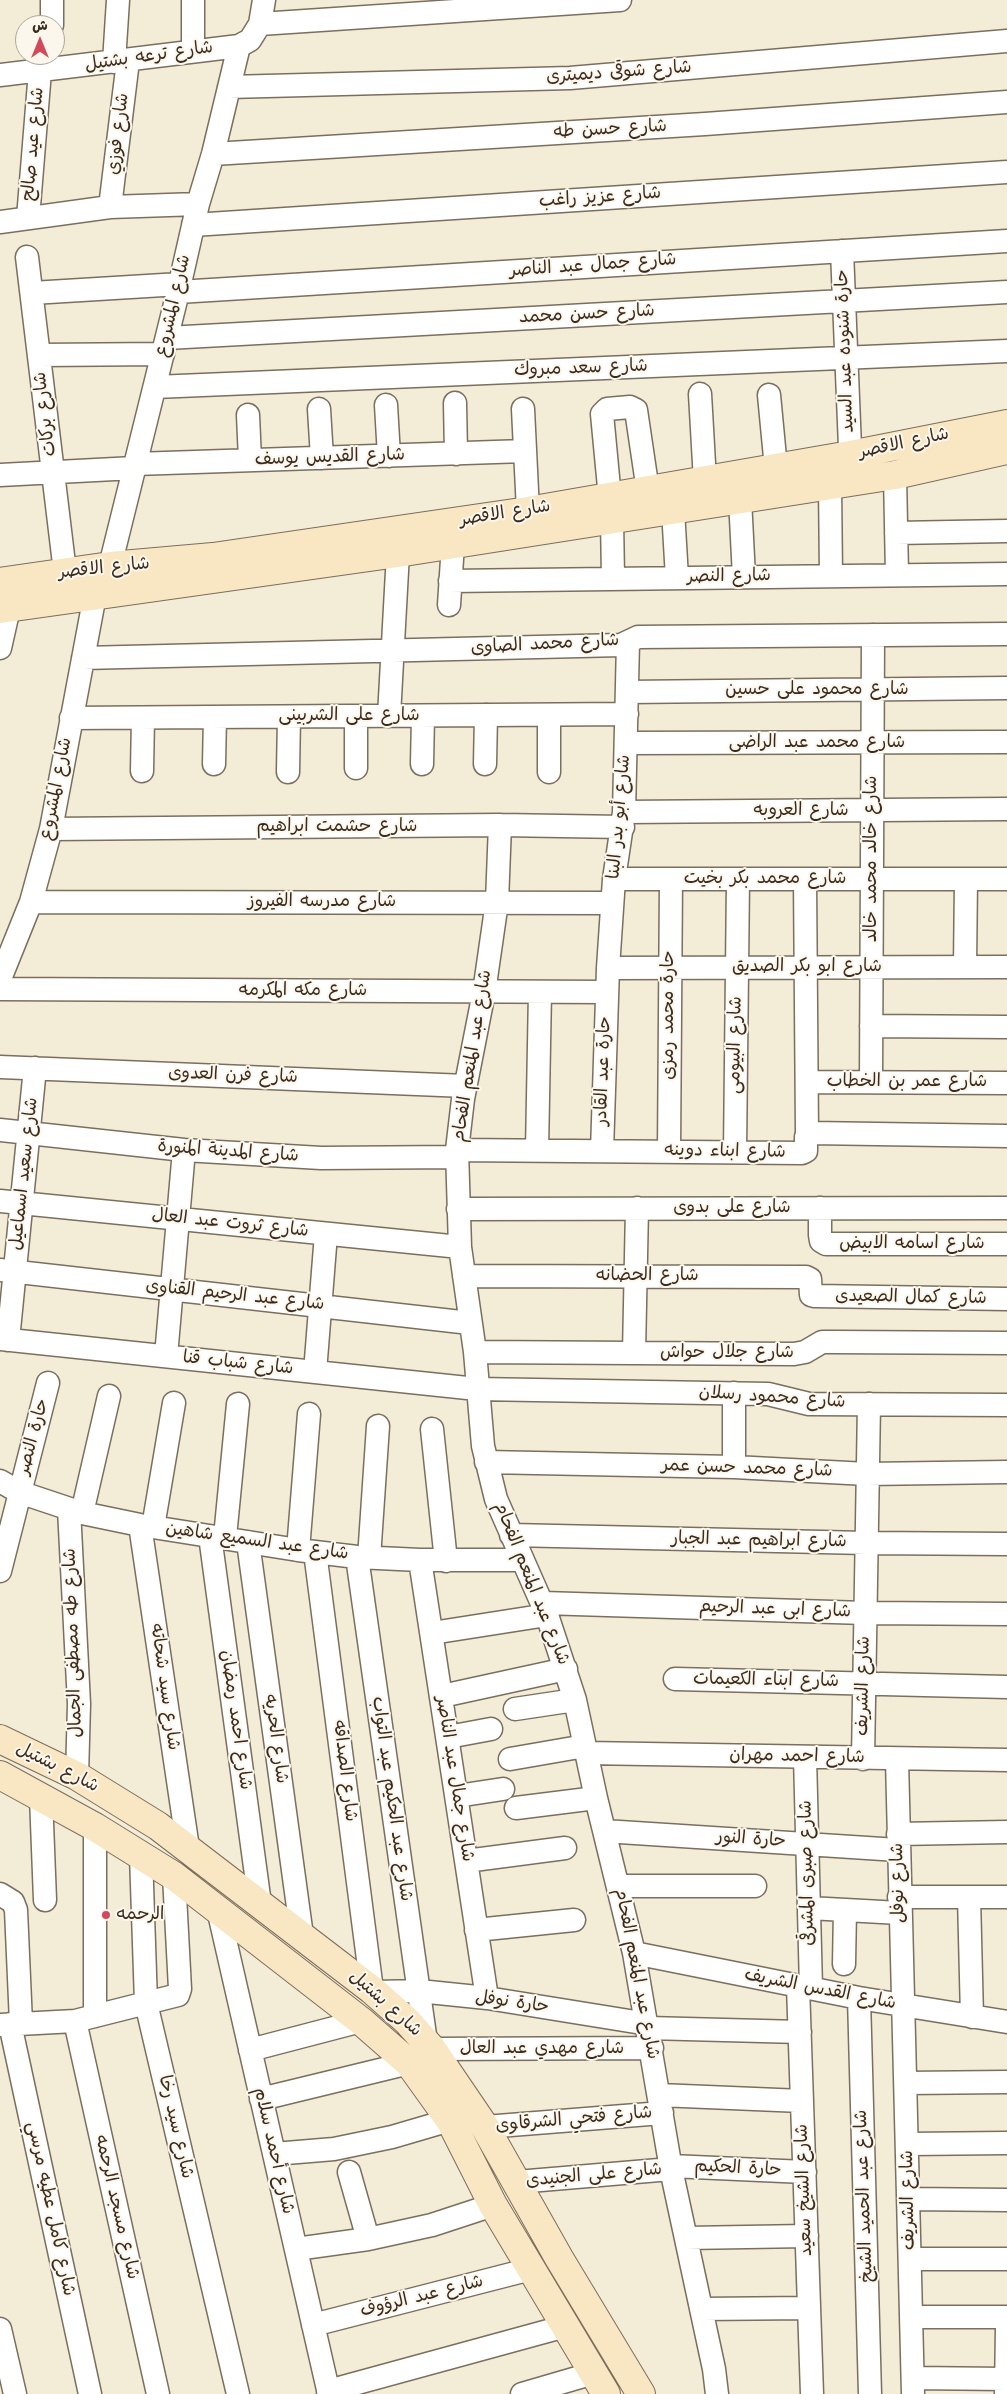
<!DOCTYPE html>
<meta charset="utf-8">
<style>
body{margin:0}
#map{position:relative;width:1007px;height:2394px;overflow:hidden;background:#f3ecd6;font-family:"Architects Daughter","Playpen Sans Arabic",sans-serif}
canvas{display:block}
.north{position:absolute;left:15px;top:15px;width:50px;height:50px;box-sizing:border-box;background:#fbf7ec;border:1px solid #aea59a;border-radius:50%;rotate:0deg;font-size:14px;font-weight:700;line-height:20px;text-align:center;color:#3b2a1e}
.north::after{content:'';display:block;margin:auto;width:18px;height:22px;background:#d1495b;clip-path:polygon(50% 0,100% 100%,50% 72%,0 100%)}
</style>
<div id="map">
<canvas width="1007" height="2394"></canvas>
<div class="north">ش</div>
</div>
<script>
const ctx = document.querySelector('canvas').getContext('2d');
ctx.lineJoin = 'round';
const toPath = rows => new Path2D(rows.map(r => 'M' + r).join(''));
function trace(path, color, width, dash) { ctx.strokeStyle = color; ctx.lineWidth = width; ctx.lineCap = dash ? 'butt' : 'round'; ctx.setLineDash(dash || []); ctx.stroke(path); }
function drawText(font, color, halo, rows, align = 'center') {
  ctx.font = font + ' "Architects Daughter","Playpen Sans Arabic",sans-serif'; ctx.lineWidth = 4; ctx.setLineDash([]); ctx.textBaseline = 'middle'; ctx.strokeStyle = halo; ctx.fillStyle = color; for (const [text, x, y, turn = 0] of rows) {
    ctx.save(); ctx.translate(x, y); ctx.rotate((+turn || 0) * Math.PI / 180); ctx.textAlign = isNaN(turn) ? turn : align; if (halo) ctx.strokeText(text, 0, 0); ctx.fillText(text, 0, 0); ctx.restore();
  }
}
const street = toPath([
 [193,0,193,51],
 [260,24,620,0],
 [52,25,52,0],
 [114,62,118,0],
 [0,75,239,46,250,40,260,24,264,0],
 [229,87,570,78,1007,41],
 [213,154,705,124,1007,102],
 [110,207,128,61],
 [28,218,40,71],
 [0,222,110,207,198,204],
 [193,225,1007,172],
 [842,251,851,472],
 [27,257,65,572],
 [178,292,1007,241],
 [32,293,180,284],
 [167,338,1007,292],
 [39,355,163,354],
 [155,387,1007,351],
 [700,394,705,481],
 [769,395,776,468],
 [455,403,456,454],
 [386,405,389,456],
 [319,409,322,458],
 [523,409,528,511],
 [248,415,250,460],
 [135,464,525,451],
 [0,475,134,468],
 [895,475,897,575],
 [830,485,831,576],
 [610,498,602,414,607,409,630,407,636,410,648,491],
 [740,499,744,577],
 [673,510,677,578],
 [612,519,613,578],
 [896,533,1007,531],
 [110,566,178,292,198,204,213,154,239,46],
 [450,581,1007,574],
 [449,605,453,544],
 [0,648,9,608],
 [83,658,621,645,638,637,1007,634],
 [627,692,1007,688],
 [356,716,356,768],
 [389,716,398,553],
 [71,718,627,714],
 [626,743,1007,742],
 [214,764,215,717],
 [422,764,423,716],
 [485,764,486,715],
 [142,771,143,718],
 [288,772,289,717],
 [549,772,549,715],
 [624,812,1007,809],
 [500,825,497,902,484,992,463,1099,457,1150,460,1247,475,1352,483,1446,496,1499,547,1615,575,1700,596,1798,634,1953,671,2169,714,2369,717,2394],
 [51,829,500,825,623,827],
 [614,879,1007,879],
 [805,879,807,1134],
 [31,902,612,903],
 [965,967,966,879],
 [608,968,1007,967],
 [0,979,31,902,51,829,95,595],
 [0,989,607,992],
 [871,1026,1007,1027],
 [0,1067,466,1086],
 [807,1082,1007,1083],
 [871,1082,873,635],
 [0,1130,184,1150,321,1158,457,1157],
 [457,1150,802,1153,806,1151,806,1137,811,1133,1007,1136],
 [537,1150,540,992],
 [602,1151,608,968,614,879,624,812,628,642],
 [669,1151,671,879],
 [735,1152,738,879],
 [0,1201,460,1247],
 [820,1208,820,1235,821,1241,826,1244,1007,1244],
 [458,1209,1007,1208],
 [0,1270,470,1323],
 [464,1276,806,1277,810,1279,811,1295,815,1296,1007,1299],
 [0,1339,477,1389,768,1394,809,1404,1007,1405],
 [8,1340,35,1068],
 [475,1352,794,1354,805,1352,822,1342,833,1342,1007,1343],
 [634,1353,637,1208],
 [166,1356,184,1150],
 [315,1372,326,1234],
 [432,1429,446,1561],
 [486,1462,734,1467,867,1474,1007,1472],
 [734,1467,734,1393],
 [0,1481,19,1492,82,1513,140,1525,298,1550,357,1557,420,1560,522,1560],
 [69,1509,79,1704,77,1776],
 [82,1513,109,1396],
 [140,1525,188,1848],
 [153,1527,174,1403],
 [511,1535,866,1543,1007,1544],
 [210,1536,260,1904],
 [225,1537,238,1404],
 [248,1542,302,1936],
 [298,1550,309,1414],
 [315,1552,372,1990],
 [357,1557,426,2042],
 [369,1558,378,1426],
 [420,1560,487,1998],
 [0,1571,48,1383],
 [543,1603,865,1613,1007,1614],
 [432,1633,547,1615],
 [675,1679,1007,1687],
 [442,1696,566,1669],
 [515,1709,575,1700],
 [448,1737,491,1729],
 [586,1753,1007,1760],
 [805,1757,811,1988],
 [510,1759,585,1746],
 [863,1759,869,1404],
 [897,1760,913,2394],
 [457,1796,503,1789],
 [41,1797,45,1900],
 [516,1808,596,1798],
 [604,1831,898,1850],
 [898,1834,1007,1832],
 [141,1855,146,2003,238,2394],
 [466,1861,565,1848],
 [619,1886,755,1886],
 [0,1894,13,1902,16,1910,21,2023],
 [899,1897,1007,1897],
 [969,1897,972,2017],
 [809,1908,900,1913],
 [218,1909,329,2394],
 [476,1930,574,1920],
 [634,1953,859,1998,1007,2022],
 [844,1964,845,1910],
 [798,1986,812,2394],
 [376,1992,419,1991,487,1998,648,2024],
 [859,1998,870,2394],
 [95,2016,95,1827],
 [75,2021,158,2394],
 [10,2024,90,2394],
 [0,2025,75,2021,178,1995,180,1989,174,1876],
 [648,2028,800,2032],
 [432,2049,652,2048],
 [250,2050,361,2021],
 [906,2083,1007,2082],
 [659,2095,802,2101],
 [261,2099,409,2063],
 [485,2127,662,2113],
 [908,2144,1007,2143],
 [274,2154,334,2149,392,2137,450,2120],
 [671,2166,805,2172],
 [349,2172,368,2239],
 [517,2182,671,2169],
 [909,2199,1007,2200],
 [686,2238,807,2236],
 [296,2249,368,2239,432,2225,493,2205],
 [910,2259,1007,2259],
 [701,2309,809,2308],
 [911,2317,1007,2317],
 [313,2325,531,2269],
 [0,2329,15,2394],
 [913,2378,1006,2379],
 [328,2391,566,2326],
 [522,2394,594,2373],
 [1006,2394,1007,2327]
]);
const secondary = toPath([
 [0,582,110,566,213,557,528,511,850,455,1007,424],
 [0,609,398,553,895,475,1007,450],
 [0,1739,77,1776,158,1826,372,1990,407,2021,432,2049,485,2127,559,2258,641,2394],
 [0,1775,95,1827,174,1876,361,2021,409,2063,450,2120,493,2205,606,2394]
]);
trace(street, '#7b6e5e', 25);
trace(secondary, '#7b6e5e', 30);
trace(street, '#fff', 22);
trace(secondary, '#f9e7c3', 28);
for (const [x, y, r, color] of [
 [106,1915,5,"#d1495b"]
]) { const dot = new Path2D(); dot.arc(x, y, r, 0, 2 * Math.PI); ctx.fillStyle = color; ctx.fill(dot); trace(dot, '#fbf7ec', 2); }
drawText('18px', '#3b2a1e', '#fbf7ec', [
 ["شارع ترعه بشتيل",149,57,-8],
 ["شارع شوقى ديميترى",619,73,-4],
 ["شارع حسن طه",610,130,-3],
 ["شارع فوزي",119,134,-83],
 ["شارع عيد صالح",34,144,-85],
 ["شارع عزيز راغب",600,198,-4],
 ["شارع جمال عبد الناصر",593,266,-4],
 ["شارع المشروع",174,306,-77],
 ["شارع حسن محمد",587,315,-3],
 ["حارة شنوده عبد السيد",846,351,-92],
 ["شارع سعد مبروك",581,369,-2],
 ["شارع بركات",46,414,-97],
 ["شارع الاقصر",904,444,-12],
 ["شارع القديس يوسف",330,458,-2],
 ["شارع الاقصر",505,514,-9],
 ["شارع الاقصر",104,569,-6],
 ["شارع النصر",729,577,-1],
 ["شارع محمد الصاوى",545,645,-3],
 ["شارع محمود على حسين",817,690],
 ["شارع على الشربينى",349,716],
 ["شارع محمد عبد الراضى",817,743],
 ["شارع المشروع",57,789,-79],
 ["شارع العروبه",801,811],
 ["شارع أبو بدر البنا",620,817,-85],
 ["شارع حشمت ابراهيم",337,827],
 ["شارع خالد محمد خالد",872,859,-90],
 ["شارع محمد بكر بخيت",765,879],
 ["شارع مدرسه الفيروز",322,902],
 ["شارع ابو بكر الصديق",807,967],
 ["شارع مكه المكرمه",303,991],
 ["حارة محمد رمزى",669,1015,-90],
 ["شارع البيومى",736,1045,-89],
 ["شارع عبد المنعم الفحام",473,1056,-81],
 ["حارة عبد القادر",604,1071,-88],
 ["شارع فرن العدوى",233,1076,2],
 ["شارع عمر بن الخطاب",907,1082],
 ["شارع المدينة المنورة",228,1152,4],
 ["شارع ابناء دوينه",725,1152,1],
 ["شارع سعيد اسماعيل",25,1174,-84],
 ["شارع على بدوى",732,1208],
 ["شارع ثروت عبد العال",230,1224,6],
 ["شارع اسامه الابيض",912,1244],
 ["شارع الحضانه",647,1276],
 ["شارع عبد الرحيم القناوى",235,1296,6],
 ["شارع كمال الصعيدى",911,1298,1],
 ["شارع جلال حواش",727,1353],
 ["شارع شباب قنا",238,1364,6],
 ["شارع محمود رسلان",772,1398,4],
 ["حارة النصر",34,1437,-75],
 ["شارع محمد حسن عمر",747,1469,2],
 ["شارع ابراهيم عبد الجبار",759,1541,1],
 ["شارع عبد السميع شاهين",257,1542,8],
 ["شارع عبد المنعم الفحام",531,1584,68],
 ["شارع ابى عبد الرحيم",775,1610,2],
 ["شارع طه مصطفى الجمال",74,1643,-92],
 ["شارع ابناء الكعيمات",766,1681,1],
 ["شارع الشريف",864,1686,-89],
 ["شارع سيد شحاته",164,1687,82],
 ["شارع احمد رمضان",235,1720,82],
 ["شارع الحريه",275,1739,82],
 ["شارع احمد مهران",797,1757,1],
 ["شارع بشتيل",57,1768,27],
 ["شارع الصداقه",344,1771,83],
 ["شارع جمال عبد الناصر",454,1779,81],
 ["شارع عبد الحكيم عبد التواب",391,1799,82],
 ["حارة النور",751,1840,4],
 ["شارع صبرى المشرقى",808,1873,-91],
 ["شارع نوفل",899,1883,-91],
 ["شارع عبد المنعم الفحام",636,1974,79],
 ["شارع القدس الشريف",820,1990,11],
 ["حارة نوفل",512,2003,8],
 ["شارع بشتيل",385,2004,42],
 ["شارع مهدي عبد العال",542,2049],
 ["شارع فتحي الشرقاوى",574,2120,-5],
 ["شارع سيد رخا",175,2127,77],
 ["شارع أحمد سلام",273,2151,77],
 ["حارة الحكيم",738,2169,3],
 ["شارع على الجنيدى",594,2176,-5],
 ["شارع الشيخ سعيد",805,2190,-92],
 ["شارع عبد الحميد الشيخ",865,2196,-92],
 ["شارع الشريف",909,2200,-91],
 ["شارع مسجد الرحمه",116,2207,77],
 ["شارع كامل عطيه مرسي",50,2209,78],
 ["شارع عبد الرؤوف",422,2297,-14]
]);
drawText('18px', '#3b2a1e', '#fbf7ec', [
 ["الرحمه",116,1915]
], 'left');
</script>
